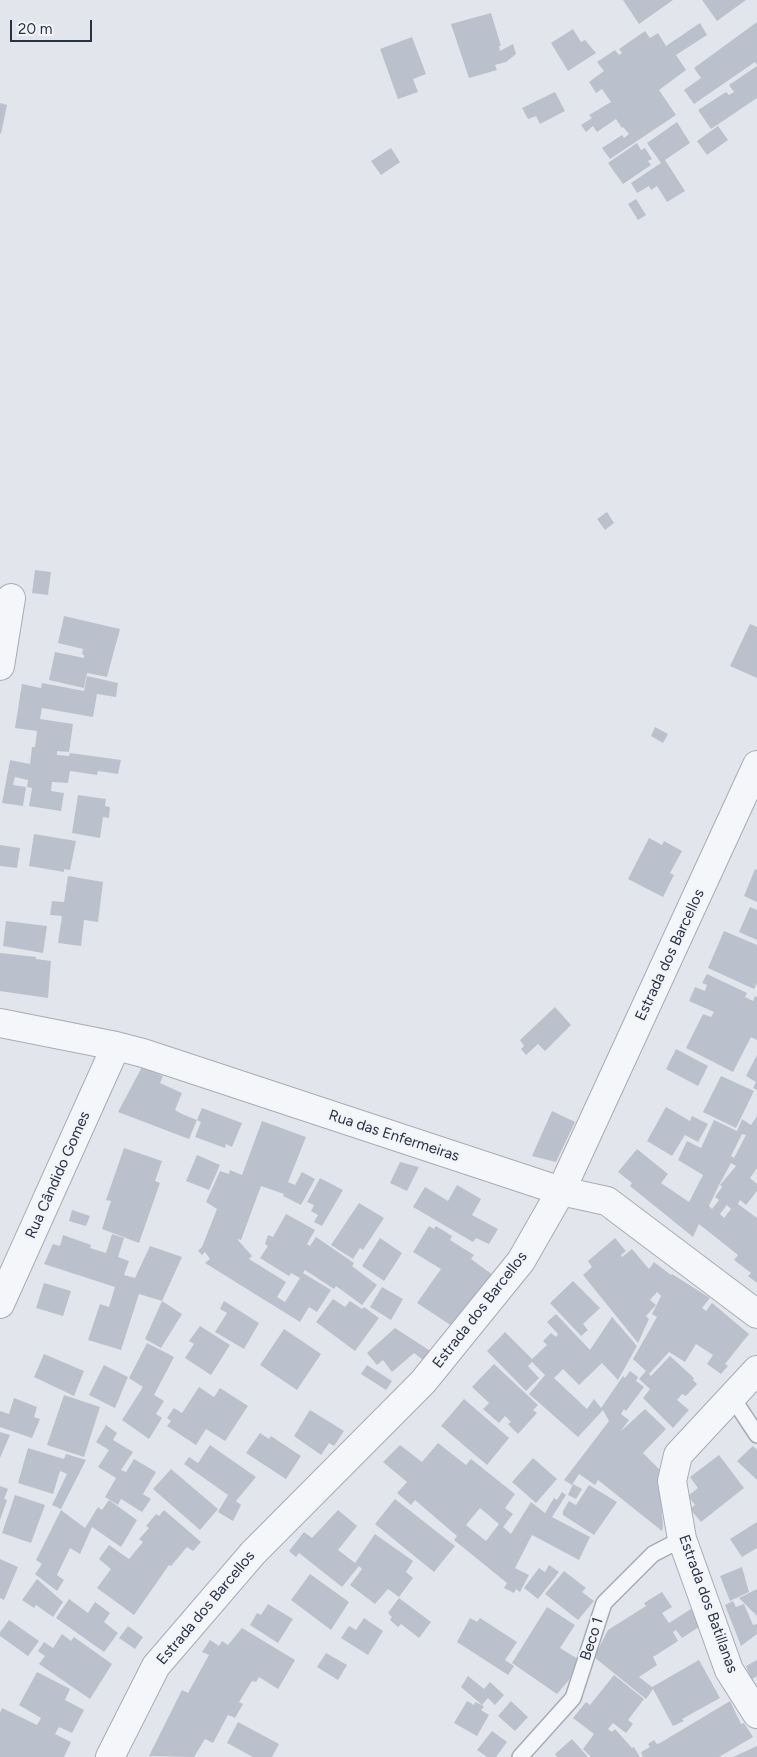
<!DOCTYPE html>
<meta charset="utf-8">
<style>
body{margin:0}
#map{position:relative;width:757px;height:1757px;overflow:hidden;background:#e2e5ec;font-family:Figtree,sans-serif}
canvas{display:block}
.scale{position:absolute;left:10px;top:20px;width:82px;height:22px;box-sizing:border-box;border:2px solid #283245;border-top:0;padding-left:6px;font-size:15px;line-height:18px;white-space:nowrap;color:#283245;-webkit-text-stroke:4px #f2f4f9;paint-order:stroke}
</style>
<div id="map">
<canvas width="757" height="1757"></canvas>
<div class="scale">20 m</div>
</div>
<script>
const ctx = document.querySelector('canvas').getContext('2d');
ctx.lineJoin = 'round';
function fill(path, color) { ctx.fillStyle = color; ctx.fill(path, 'evenodd'); }
const toPath = rows => new Path2D(rows.map(r => 'M' + r).join(''));
function trace(path, color, width, dash) { ctx.strokeStyle = color; ctx.lineWidth = width; ctx.lineCap = dash ? 'butt' : 'round'; ctx.setLineDash(dash || []); ctx.stroke(path); }
function drawText(font, color, halo, rows, align = 'center') {
  ctx.font = font + ' Figtree,sans-serif'; ctx.lineWidth = 4; ctx.setLineDash([]); ctx.textBaseline = 'middle'; ctx.strokeStyle = halo; ctx.fillStyle = color; for (const [text, x, y, turn = 0] of rows) {
    ctx.save(); ctx.translate(x, y); ctx.rotate((+turn || 0) * Math.PI / 180); ctx.textAlign = isNaN(turn) ? turn : align; if (halo) ctx.strokeText(text, 0, 0); ctx.fillText(text, 0, 0); ctx.restore();
  }
}
fill(toPath([
 [623,0,673,0,639,24],
 [702,0,746,0,717,21],
 [491,13,501,46,499,46,500,51,513,44,516,54,506,62,495,65,497,70,469,78,451,24],
 [757,22,757,65,755,62,694,104,684,90,701,78,694,68],
 [700,23,707,35,676,55,686,70,659,90,676,115,610,159,602,148,622,135,624,138,629,134,623,127,622,128,616,119,597,132,593,126,586,132,581,125,592,118,589,115,611,102,602,89,596,93,589,82,604,71,597,62,615,50,619,55,622,53,619,49,645,31,650,38,658,33,666,46],
 [573,29,581,42,585,40,596,53,568,71,551,43],
 [412,37,426,74,413,79,418,92,398,99,380,49],
 [757,66,757,98,711,129,698,110,726,92,729,95,734,92,729,85],
 [555,92,565,111,540,124,536,116,528,119,522,108],
 [0,103,7,105,1,134,0,133],
 [677,122,690,143,665,160,685,191,667,202,657,186,651,190,649,186,637,193,631,183,661,163,647,143],
 [718,126,728,140,707,155,697,141],
 [637,143,641,150,645,148,652,159,648,161,651,165,623,184,608,163],
 [391,148,400,162,381,175,371,161],
 [636,199,646,215,638,220,628,204],
 [607,512,614,523,605,530,597,519],
 [35,570,51,572,48,595,32,593],
 [64,616,120,629,107,677,87,673,84,688,49,680,55,652,84,658,84,655,82,654,83,649,58,643],
 [750,624,757,627,757,678,730,666],
 [87,676,118,683,116,697,97,694,93,717,42,708,40,719,73,724,69,752,57,751,57,755,69,756,70,753,121,760,118,774,98,771,97,775,70,771,68,783,52,782,51,791,64,793,61,811,29,806,32,788,27,787,28,780,15,777,13,785,26,787,23,806,2,803,10,760,30,764,32,747,35,747,37,731,15,728,22,684,41,688,42,683,84,691],
 [655,727,668,734,663,743,651,736],
 [78,795,106,799,105,806,110,807,109,818,103,817,100,838,72,833],
 [34,834,76,841,70,870,64,869,64,872,29,866],
 [649,838,662,845,664,841,682,851,670,873,674,875,663,897,628,879],
 [0,845,20,848,17,868,0,866],
 [755,869,757,870,757,902,744,896],
 [68,876,103,882,98,922,84,920,81,946,58,943,62,916,50,915,52,901,64,902],
 [750,907,757,910,757,940,739,932],
 [6,921,47,926,43,953,3,946],
 [724,931,757,945,757,983,754,989,708,968],
 [0,953,36,957,36,959,51,961,48,998,0,991],
 [707,974,747,993,745,997,753,1001,755,996,757,997,757,1040,751,1037,733,1072,686,1048,703,1014,711,1017,714,1012,689,1001,695,987,705,991,707,985,702,983],
 [555,1007,571,1025,545,1051,538,1044,526,1055,521,1049,524,1046,520,1040],
 [676,1049,708,1066,698,1086,666,1069],
 [757,1055,757,1090,753,1088,756,1082,746,1076],
 [142,1067,163,1076,160,1083,182,1093,175,1110,182,1114,197,1120,202,1108,242,1123,232,1147,226,1144,225,1148,195,1137,201,1122,197,1120,189,1139,118,1112],
 [721,1076,754,1091,736,1128,703,1112],
 [666,1107,690,1121,692,1116,708,1124,698,1142,685,1135,672,1156,647,1141],
 [552,1111,575,1122,556,1162,532,1156],
 [757,1116,757,1168,750,1178,757,1184,757,1191,746,1205,740,1200,738,1204,757,1218,757,1283,748,1276,751,1273,734,1260,738,1255,699,1224,693,1237,630,1186,632,1183,618,1172,637,1149,668,1174,661,1183,689,1202,703,1175,678,1160,687,1141,701,1148,714,1120,737,1131,742,1119,751,1125],
 [742,1134,746,1135,734,1158,731,1156],
 [731,1163,736,1166,720,1185,722,1187,715,1197,719,1200,712,1209,709,1206,719,1185],
 [727,1205,731,1209,724,1218,720,1214],
 [262,1121,306,1137,288,1182,295,1185,302,1172,315,1179,301,1205,283,1196,284,1194,261,1186,241,1240,237,1239,252,1256,249,1259,286,1282,277,1297,285,1302,300,1278,291,1273,289,1276,260,1258,268,1246,265,1244,268,1235,273,1237,286,1214,315,1230,307,1244,310,1246,316,1237,354,1263,352,1266,377,1285,362,1305,336,1286,334,1289,305,1270,303,1273,331,1290,317,1312,309,1307,300,1322,205,1263,210,1259,205,1252,202,1255,198,1251,202,1247,217,1209,206,1202,220,1171,229,1174,230,1170,242,1175],
 [124,1148,162,1161,155,1181,160,1183,139,1243,102,1229,111,1201,106,1200],
 [197,1155,220,1165,209,1190,186,1181],
 [400,1162,419,1167,407,1191,390,1183],
 [320,1178,343,1190,322,1226,314,1222,318,1215,311,1211,314,1205,307,1202],
 [457,1185,481,1199,472,1215,498,1229,489,1244,476,1238,473,1242,413,1207,425,1187,448,1201],
 [359,1203,384,1218,363,1250,360,1248,353,1259,331,1245],
 [72,1210,90,1216,86,1226,69,1221],
 [429,1226,434,1229,436,1226,452,1236,450,1240,474,1255,471,1259,493,1275,455,1328,417,1303,441,1269,413,1252],
 [112,1234,124,1238,118,1257,129,1261,124,1275,135,1278,150,1246,182,1257,162,1301,139,1294,121,1350,88,1340,100,1304,109,1307,115,1287,44,1264,53,1244,60,1246,63,1235,91,1245,90,1248,106,1253],
 [380,1238,402,1253,384,1281,362,1266],
 [615,1238,626,1251,621,1255,622,1257,632,1249,649,1269,654,1262,671,1275,672,1274,710,1298,702,1308,706,1311,712,1303,749,1334,725,1364,728,1366,721,1374,707,1364,713,1355,696,1344,685,1362,669,1352,649,1374,651,1376,670,1356,694,1378,693,1380,697,1384,686,1396,682,1394,677,1400,689,1410,673,1428,643,1398,650,1389,639,1379,646,1371,633,1359,657,1317,652,1314,661,1296,657,1292,650,1300,656,1305,646,1316,649,1319,638,1343,583,1275,592,1267,588,1261],
 [573,1281,600,1308,583,1324,588,1330,581,1336,550,1303],
 [44,1283,71,1291,63,1316,36,1308],
 [382,1287,403,1299,391,1320,370,1307],
 [333,1299,345,1307,350,1301,362,1309,364,1307,379,1318,355,1351,316,1322],
 [162,1301,182,1314,161,1348,145,1339],
 [224,1301,259,1323,244,1349,215,1332,227,1313,220,1309],
 [556,1314,590,1350,612,1317,637,1346,618,1380,602,1363,579,1385,563,1369,554,1378,587,1409,594,1399,601,1408,623,1376,625,1378,630,1371,638,1377,636,1381,644,1387,626,1411,624,1409,621,1414,629,1420,620,1432,645,1409,666,1429,643,1453,659,1469,663,1527,662,1531,598,1480,595,1485,579,1474,572,1485,564,1480,609,1421,603,1410,578,1437,529,1394,545,1375,532,1362,528,1366,539,1378,526,1391,487,1351,505,1332,532,1359,547,1345,543,1341,551,1333,556,1337,558,1334,547,1322],
 [200,1326,230,1345,211,1375,185,1358,194,1344,189,1341],
 [395,1328,432,1352,423,1360,414,1353,392,1372,383,1360,377,1365,367,1353],
 [284,1329,321,1354,297,1390,260,1365],
 [147,1343,174,1357,154,1395,164,1401,156,1414,162,1418,149,1439,122,1420,143,1387,129,1378],
 [44,1354,84,1371,74,1396,34,1377],
 [494,1364,538,1405,533,1410,537,1413,518,1434,508,1424,511,1422,505,1416,499,1423,483,1409,489,1403,472,1387],
 [104,1365,128,1377,115,1408,89,1395],
 [367,1365,392,1381,386,1390,361,1374],
 [199,1387,214,1397,220,1388,248,1406,225,1441,206,1429,196,1445,167,1426,171,1421,167,1418,174,1408,182,1413],
 [64,1395,100,1407,84,1457,47,1445],
 [14,1398,37,1407,34,1417,40,1419,32,1438,0,1427,0,1411,9,1414],
 [464,1399,509,1438,487,1465,441,1426],
 [310,1410,344,1431,334,1446,329,1443,321,1455,294,1436],
 [106,1425,117,1433,113,1440,133,1452,121,1470,126,1472,134,1459,156,1472,143,1494,151,1499,142,1512,121,1499,118,1505,105,1497,116,1478,98,1467,109,1450,96,1442],
 [0,1432,10,1435,0,1458],
 [260,1433,269,1439,271,1436,301,1456,286,1479,246,1453],
 [438,1443,466,1465,471,1459,515,1494,505,1508,513,1514,503,1527,511,1534,531,1502,545,1513,554,1498,557,1500,562,1492,566,1495,552,1517,590,1537,579,1560,532,1535,515,1568,529,1575,520,1592,516,1589,514,1593,504,1588,507,1583,454,1540,457,1536,415,1500,411,1505,397,1493,407,1482,383,1462,400,1445,422,1462],
 [480,1508,499,1524,486,1541,466,1525],
 [210,1445,256,1477,236,1501,241,1505,233,1521,218,1512,228,1495,184,1464,189,1457,198,1463],
 [753,1446,757,1450,757,1480,737,1461],
 [28,1448,64,1459,66,1454,86,1460,61,1509,52,1505,67,1474,60,1471,53,1494,18,1483],
 [719,1455,744,1488,701,1522,690,1509,695,1505,688,1496,698,1488,690,1477],
 [533,1458,557,1479,536,1503,512,1482],
 [171,1469,218,1509,200,1530,153,1489],
 [573,1484,582,1489,576,1499,568,1495],
 [589,1485,617,1502,594,1535,563,1515,563,1511,569,1501,576,1505],
 [0,1486,8,1489,4,1499,7,1500,0,1520],
 [15,1495,45,1505,31,1543,2,1533],
 [395,1499,455,1546,434,1572,375,1524],
 [109,1500,137,1520,121,1547,92,1527,80,1554,70,1548,57,1575,64,1580,57,1591,35,1574,42,1564,36,1560,61,1510,85,1528,98,1507,102,1510],
 [164,1510,201,1542,193,1551,187,1547,171,1566,169,1565,134,1615,97,1588,111,1569,99,1559,109,1545,129,1559,143,1542,139,1539,149,1528,146,1526,156,1514,159,1516],
 [338,1510,357,1526,338,1550,355,1563,375,1534,413,1561,406,1572,413,1578,399,1597,388,1589,375,1604,350,1585,362,1569,359,1566,342,1587,299,1553,296,1557,289,1551,304,1532,312,1538],
 [757,1522,757,1548,742,1557,730,1539],
 [0,1559,18,1567,4,1600,0,1598],
 [549,1565,559,1572,538,1599,524,1588,539,1568,545,1572],
 [742,1567,749,1592,730,1601,720,1576],
 [564,1571,586,1588,582,1592,594,1601,578,1620,545,1594],
 [310,1574,349,1602,331,1630,291,1600],
 [37,1579,63,1602,53,1617,36,1605,34,1608,22,1600],
 [757,1589,757,1616,739,1598],
 [662,1592,672,1607,662,1613,669,1623,691,1609,699,1627,682,1638,676,1630,673,1632,678,1641,653,1657,657,1665,639,1677,652,1687,699,1660,720,1698,682,1719,684,1721,673,1726,653,1689,646,1699,594,1657,608,1630,646,1606,644,1603],
 [399,1598,431,1622,419,1638,401,1624,398,1627,390,1620,392,1617,388,1613],
 [69,1599,88,1613,95,1602,110,1613,104,1622,118,1633,104,1652,56,1618],
 [733,1601,736,1607,744,1604,753,1625,757,1624,757,1634,741,1646,725,1605],
 [268,1604,293,1619,278,1643,250,1625,257,1613,261,1615],
 [547,1607,575,1625,560,1648,578,1659,569,1680,557,1694,512,1663],
 [364,1618,383,1631,368,1655,341,1638,349,1626,356,1630],
 [470,1618,477,1622,480,1618,517,1642,505,1660,514,1666,508,1675,457,1642],
 [9,1620,39,1641,28,1656,0,1636,0,1632],
 [128,1626,143,1637,135,1649,119,1638],
 [242,1628,295,1660,278,1689,259,1677,256,1682,252,1681,239,1702,243,1704,235,1718,228,1715,213,1743,205,1739,194,1757,149,1756,182,1690,188,1693,209,1655,202,1652,210,1640,219,1646,222,1641,228,1645],
 [62,1634,71,1641,74,1637,112,1664,90,1699,39,1664,45,1656,38,1651,44,1642,53,1648],
 [326,1653,347,1665,338,1680,317,1667],
 [757,1660,757,1676,751,1680,746,1666],
 [37,1672,70,1689,65,1700,84,1710,72,1733,59,1727,55,1734,71,1742,64,1757,0,1757,0,1713,2,1708,37,1725,41,1718,19,1705],
 [614,1675,644,1699,628,1720,633,1724,626,1733,613,1723,608,1729,612,1732,615,1729,632,1748,634,1747,640,1757,591,1757,583,1749,594,1734,573,1718,586,1702,590,1705],
 [468,1676,484,1689,490,1682,504,1695,495,1705,488,1698,482,1705,484,1707,481,1710,489,1715,477,1736,454,1723,467,1701,474,1705,475,1702,482,1705,461,1687],
 [511,1701,528,1717,515,1731,498,1716],
 [730,1701,741,1724,744,1723,753,1737,719,1757,643,1757,641,1752,650,1747,648,1744,654,1740,657,1744,660,1743],
 [238,1722,279,1744,272,1757,253,1757,227,1743],
 [492,1731,507,1742,496,1757,487,1757,477,1750],
 [572,1739,588,1757,557,1757,555,1754],
 [757,1746,757,1757,733,1757]
]), '#bbc1cc');
const service = toPath([
 [732,1397,757,1435],
 [520,1757,573,1698,604,1603,653,1554,682,1539]
]);
const minor = toPath([
 [0,666,11,598],
 [0,1023,116,1046,143,1053,561,1191,607,1201,757,1314],
 [0,1304,116,1046],
 [757,1370,678,1455,672,1481,682,1539,729,1670,757,1714],
 [110,1757,156,1666,253,1553,423,1382,521,1261,561,1191,757,765]
]);
trace(service, '#a6acb7', 18);
trace(minor, '#a6acb7', 30);
trace(service, '#f5f6f9', 15);
trace(minor, '#f5f6f9', 28);
drawText('15px', '#283245', '#f2f4f9', [
 ["Estrada dos Barcellos",670,955,-65],
 ["Rua das Enfermeiras",394,1136,18],
 ["Rua Cândido Gomes",58,1175,-66],
 ["Estrada dos Barcellos",480,1310,-52],
 ["Estrada dos Batillanas",708,1604,70],
 ["Estrada dos Barcellos",206,1608,-50],
 ["Beco 1",592,1639,-72]
]);
</script>
